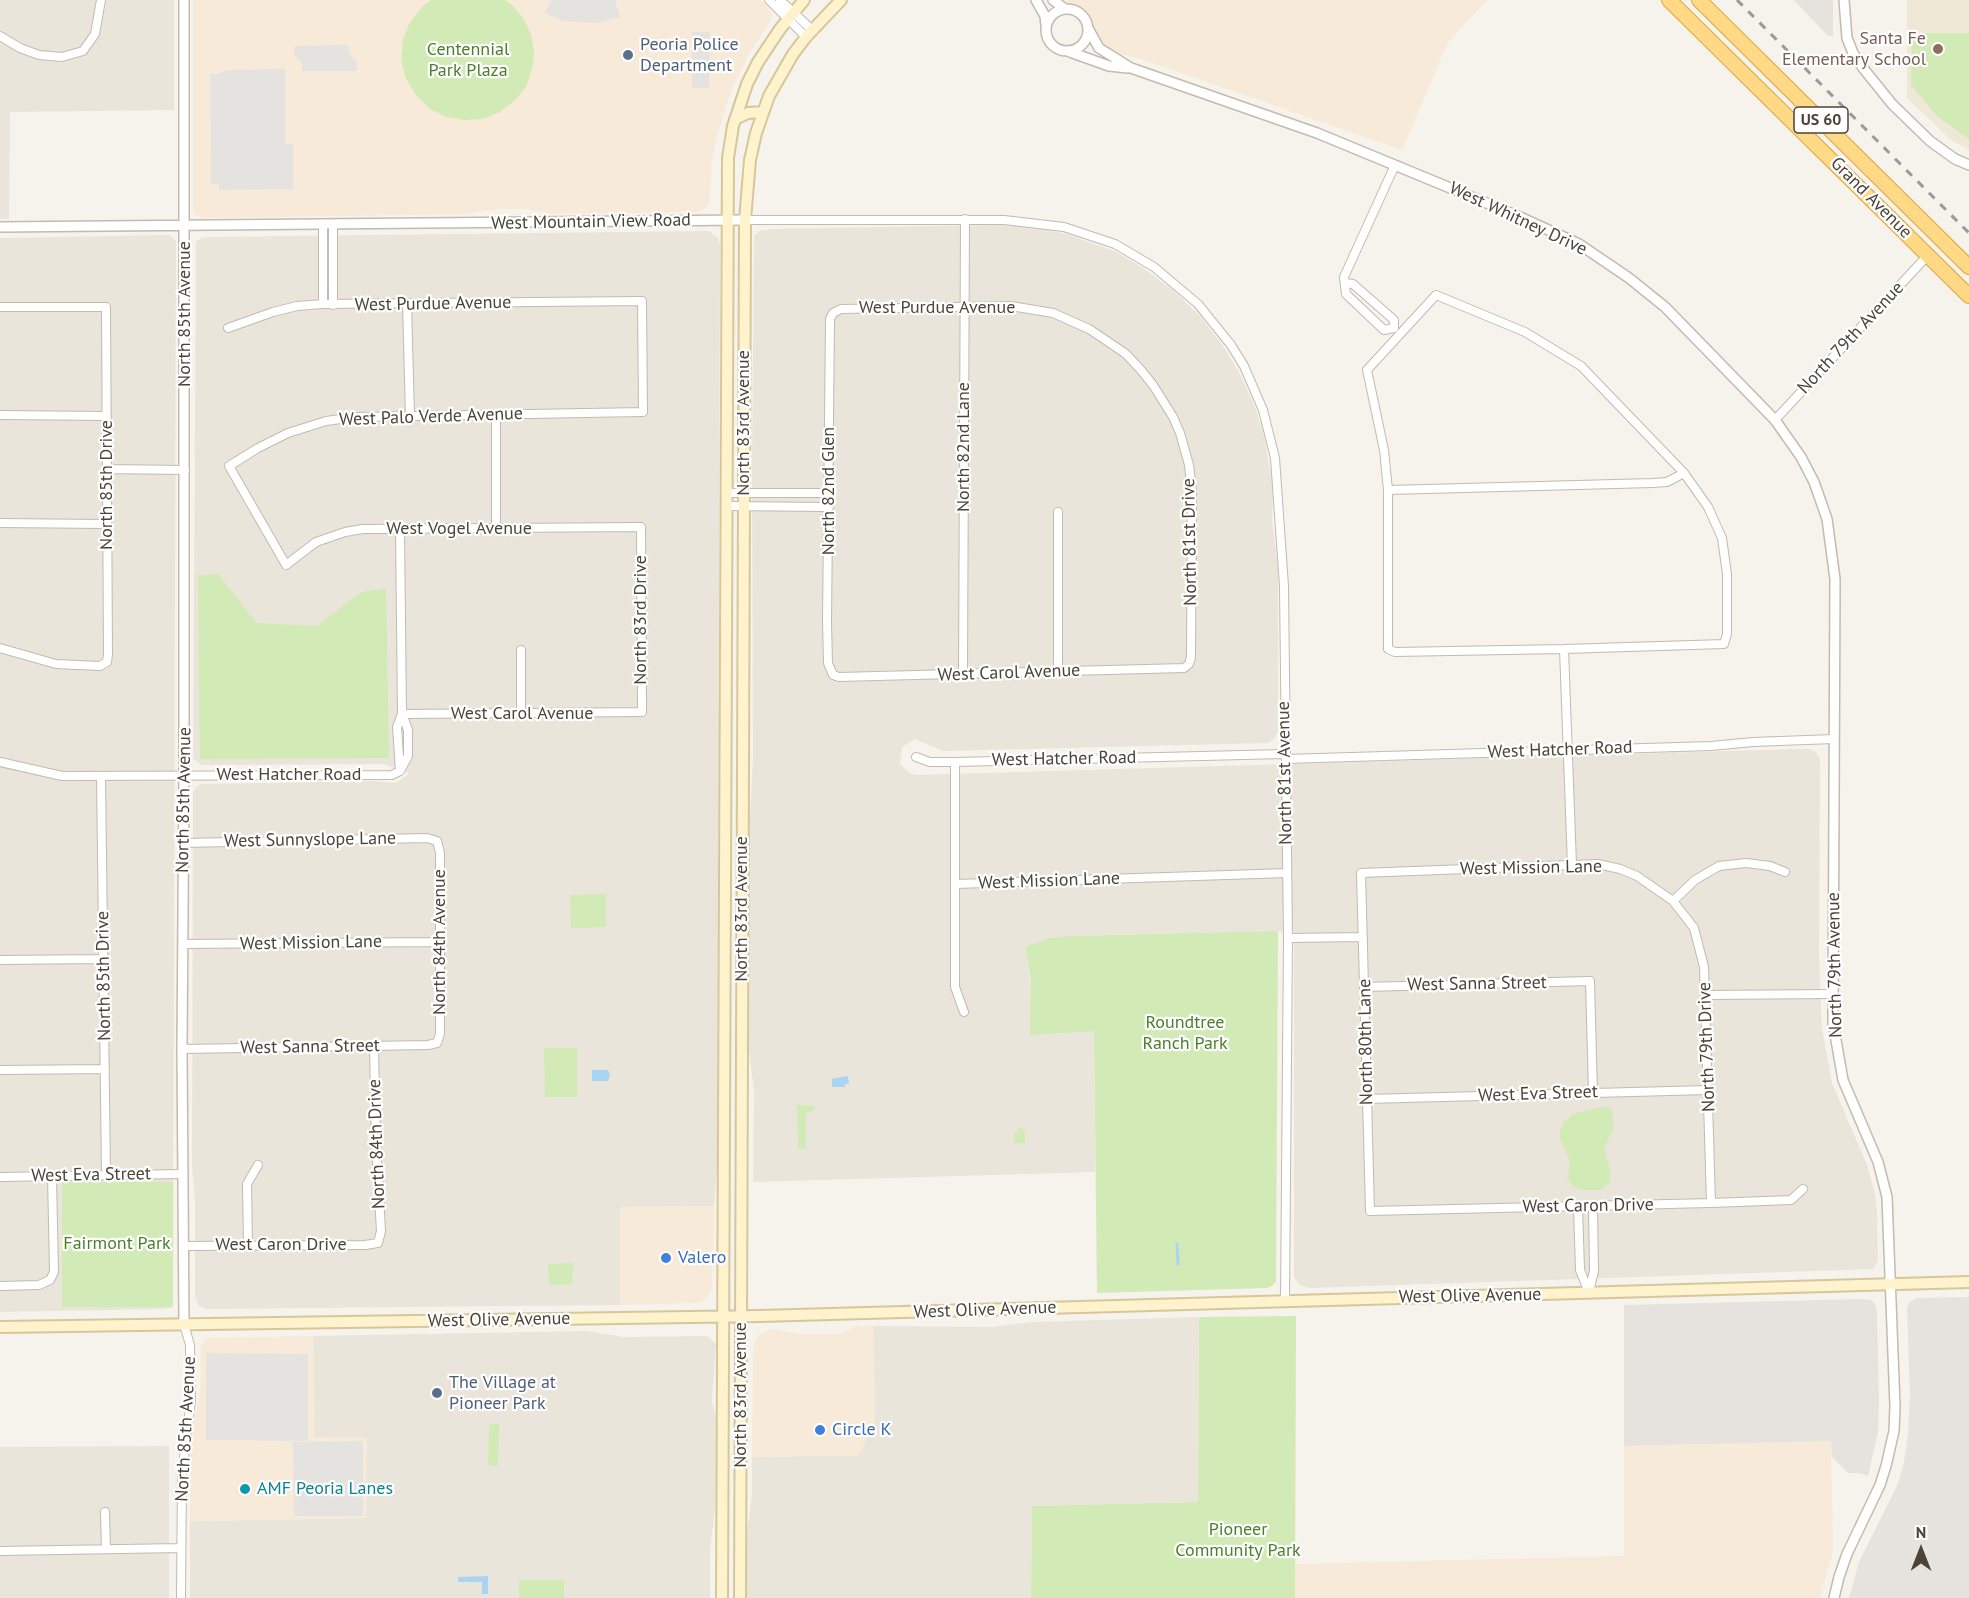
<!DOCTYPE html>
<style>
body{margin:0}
#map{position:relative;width:1969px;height:1598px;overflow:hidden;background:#f6f3ec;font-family:"PT Sans",sans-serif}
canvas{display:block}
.north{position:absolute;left:1891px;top:1520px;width:60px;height:60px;-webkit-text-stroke:4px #fff;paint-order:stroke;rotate:0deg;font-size:16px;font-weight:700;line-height:24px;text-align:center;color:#4b4439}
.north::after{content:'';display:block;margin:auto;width:21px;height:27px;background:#4b4439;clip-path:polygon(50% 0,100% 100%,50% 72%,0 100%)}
</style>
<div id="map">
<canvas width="1969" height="1598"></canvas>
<div class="north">N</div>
</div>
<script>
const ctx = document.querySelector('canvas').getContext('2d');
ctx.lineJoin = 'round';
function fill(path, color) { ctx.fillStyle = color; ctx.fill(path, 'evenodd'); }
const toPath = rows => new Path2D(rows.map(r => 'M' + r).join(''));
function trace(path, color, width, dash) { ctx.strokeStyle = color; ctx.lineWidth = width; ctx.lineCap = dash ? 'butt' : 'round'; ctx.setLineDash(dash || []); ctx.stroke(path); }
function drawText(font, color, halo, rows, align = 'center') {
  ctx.font = font + ' "PT Sans",sans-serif'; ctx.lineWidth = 4.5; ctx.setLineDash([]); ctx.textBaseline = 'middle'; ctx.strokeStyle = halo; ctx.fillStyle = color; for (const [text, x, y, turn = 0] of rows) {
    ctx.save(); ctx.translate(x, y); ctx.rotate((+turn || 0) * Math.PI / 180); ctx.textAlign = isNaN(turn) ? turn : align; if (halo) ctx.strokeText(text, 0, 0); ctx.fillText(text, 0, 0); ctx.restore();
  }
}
fill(toPath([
 [0,0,174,0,174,110,10,112,9,219,0,219],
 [1000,225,1035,227,1067,234,1116,252,1143,268,1174,291,1199,315,1224,347,1242,378,1255,407,1264,435,1273,488,1272,522,1278,566,1278,732,1273,740,1268,743,943,751,915,739,902,747,900,764,908,772,915,775,1798,749,1810,749,1816,752,1820,758,1819,954,1822,1029,1832,1083,1867,1165,1875,1194,1877,1212,1878,1261,1873,1269,1310,1288,1300,1285,1294,1277,1294,931,1071,936,1047,938,1025,947,1030,981,1094,1030,1095,1172,753,1182,754,1092,749,1052,749,836,753,758,752,467,754,236,759,231,770,229],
 [709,231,718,238,720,245,717,1171,714,1206,620,1207,620,1305,207,1309,199,1306,195,1296,195,1198,192,1167,193,792,197,786,202,784,373,781,396,783,410,773,383,764,201,765,193,758,196,242,201,238,208,237],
 [169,235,176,241,173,1307,165,1309,0,1312,0,238],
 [1199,1317,1198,1502,1032,1506,1031,1598,746,1598,747,1533,752,1495,752,1457,858,1455,875,1423,873,1326,991,1327,1033,1322],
 [586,1331,624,1337,707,1336,716,1344,712,1401,716,1417,715,1508,710,1550,710,1598,190,1598,190,1521,366,1518,314,1437,313,1336],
 [169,1446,169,1598,0,1598,0,1447]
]), '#eae5da');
fill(toPath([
 [193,0,762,0,772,14,771,20,750,52,731,91,717,136,712,159,709,202,707,207,699,212,553,214,525,209,498,209,464,214,202,218,196,215,193,210],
 [1064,0,1487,0,1448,42,1402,150,1144,60,1113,52,1099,40,1071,4],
 [714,1206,712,1289,706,1299,696,1303,620,1305,620,1207],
 [856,1326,873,1326,875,1423,858,1455,752,1457,753,1346,759,1334,772,1329,804,1334,842,1334],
 [313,1336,314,1437,367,1438,366,1518,190,1521,190,1442,200,1394,201,1345,208,1338],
 [1831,1441,1833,1551,1820,1598,1295,1598,1295,1564,1624,1556,1624,1446]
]), '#f7ead8');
fill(toPath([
 [1794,0,1833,0,1833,36,1828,36],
 [1969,1297,1969,1598,1849,1598,1859,1562,1898,1484,1904,1462,1908,1434,1910,1394,1907,1308,1909,1303,1916,1298],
 [1863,1299,1871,1300,1875,1304,1877,1311,1879,1403,1878,1432,1868,1476,1859,1473,1848,1473,1832,1457,1831,1441,1624,1446,1624,1305]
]), '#e6e2dd');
fill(toPath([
 [1907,0,1969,0,1969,150,1951,140,1907,98]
]), '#efe8d6');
fill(toPath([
 [431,0,505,0,511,4,523,18,531,34,534,52,532,70,526,87,514,101,500,112,483,119,464,120,447,117,430,109,416,95,406,79,401,60,403,40,410,22,422,7],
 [1912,33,1969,33,1969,139,1937,116,1911,85],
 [218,574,256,623,317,626,361,592,386,589,389,758,200,759,198,575],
 [606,894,606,927,571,928,570,895],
 [1278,931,1276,1281,1272,1286,1267,1288,1097,1293,1094,1031,1030,1035,1031,982,1025,947,1047,938,1071,936],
 [544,1048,577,1048,577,1097,545,1097],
 [797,1105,815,1106,815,1110,806,1114,806,1149,798,1149],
 [1600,1107,1611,1108,1613,1118,1613,1129,1604,1148,1611,1173,1609,1183,1600,1190,1582,1190,1573,1187,1567,1177,1570,1167,1569,1159,1559,1136,1563,1122,1573,1114],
 [1018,1126,1025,1131,1025,1143,1014,1143,1014,1134,1018,1131],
 [62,1182,173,1182,173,1307,62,1307],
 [573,1263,572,1284,549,1285,548,1264],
 [1296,1316,1295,1598,1031,1598,1032,1506,1198,1502,1199,1317],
 [489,1424,499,1424,498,1466,488,1465],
 [519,1580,564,1580,564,1598,519,1598]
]), '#d2eab5');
fill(toPath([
 [552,0,615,0,620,17,597,23,564,21,544,13],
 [692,32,710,32,709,88,692,88],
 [348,45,348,52,357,63,357,71,302,71,302,64,294,53,294,46],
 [285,69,285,144,293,144,293,189,219,190,219,184,211,184,210,74,218,74,227,70],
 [206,1353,308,1354,308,1441,206,1440],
 [363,1441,363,1516,294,1516,293,1442]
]), '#e5e3e0');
fill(toPath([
 [592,1070,608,1070,610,1075,608,1081,592,1081],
 [848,1076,849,1084,845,1084,845,1087,832,1087,832,1079],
 [488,1576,488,1594,482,1594,482,1582,458,1582,458,1577]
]), '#a9d4f2');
trace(toPath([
 [1177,1244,1178,1264]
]), '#a9d4f2', 3);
const minor = toPath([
 [769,0,806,37],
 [780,0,811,29],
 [0,36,20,48,39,55,62,57,83,51,95,34,101,0],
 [745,220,1004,220,1064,227,1115,244,1154,267,1198,304,1231,345,1244,366,1263,410,1275,458,1284,586,1288,938,1285,1301],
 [1345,283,1353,284,1394,320,1394,328,1384,330,1346,294,1344,277,1395,165],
 [323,304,323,225],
 [407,304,410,416],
 [333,305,333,225],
 [1011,306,1053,313,1089,329,1107,341,1126,354,1140,369,1153,385,1173,417,1180,433,1189,465,1192,492,1191,657,1189,664,1184,668,839,677,833,675,828,663,827,622,830,319,833,313,841,309,1011,306],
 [0,307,106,307,108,654,107,662,100,666,56,664,0,648],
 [228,328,273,312,297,306,323,304,642,301,643,412,355,417,326,421,288,433,258,448,229,466,286,565,316,542,345,532,363,529,641,527,642,712,402,714],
 [0,415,106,416],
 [496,415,496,529],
 [1775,420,1928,255],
 [106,469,185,470],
 [1388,490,1653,483,1667,482,1684,473],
 [727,493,829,493],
 [726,506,829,507],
 [1058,512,1058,671],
 [0,523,106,524],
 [1564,649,1724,644,1727,634,1727,574,1722,538,1708,507,1684,473,1581,366,1525,332,1436,295,1367,370,1384,450,1388,490,1388,649,1395,652,1564,649,1572,865],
 [963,674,965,219],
 [521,714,521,650],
 [916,757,930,762,955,762,1284,754],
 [1286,759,1711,746,1753,742,1834,739],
 [0,762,62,776,392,775,400,771,408,756,408,730,402,714,400,529],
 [955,762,955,987,964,1012],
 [400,771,397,727,402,714],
 [101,776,106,1175],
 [956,884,1287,873],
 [1673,901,1695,880,1719,866,1746,863,1770,866,1785,872],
 [1288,938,1363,937],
 [183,944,439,942],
 [0,960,104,959],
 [1364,987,1590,981,1593,1093],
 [1706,995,1833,994],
 [182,1049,428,1045,437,1043,440,1034,440,853,437,841,427,838,182,843],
 [0,1070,105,1069],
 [1367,1099,1708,1090],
 [0,1177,182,1174],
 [1711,1203,1704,967,1694,928,1673,901,1637,876,1620,869,1598,864,1361,873,1370,1211,1711,1203,1791,1200,1803,1189],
 [1578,1206,1580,1270,1589,1293],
 [248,1245,247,1184,258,1165],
 [183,1246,365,1245,378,1243,381,1231,376,1144,374,1046],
 [0,1286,39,1285,50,1280,54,1272,52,1176],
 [1589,1292,1594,1271,1593,1206],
 [105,1512,106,1549],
 [0,1551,181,1548],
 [181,1598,182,1474,191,1400,190,1345,184,1324]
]);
const tertiary = toPath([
 [184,0,184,775,182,1049,184,1324],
 [1036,0,1045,16,1046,25],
 [1053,0,1065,9],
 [1844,0,1847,38,1853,53,1863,68,1892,104,1930,141,1955,159,1969,165],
 '1046 30a21 21 0 1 1 42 0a21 21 0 1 1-42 0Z',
 [1089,30,1099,48,1131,68,1317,133,1518,216,1579,244,1629,278,1665,307,1775,420,1801,457,1814,482,1827,519,1835,579,1833,1023,1843,1080,1878,1162,1887,1197,1895,1406,1894,1431,1886,1466,1880,1485,1847,1554,1839,1577,1834,1598],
 [1070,52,1109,66,1128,68],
 [0,227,745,220]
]);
const secondary = toPath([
 [735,119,748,113,763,112],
 [0,1327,760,1316,1969,1282],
 [722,1598,728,158,733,126,747,84,758,62,780,29,804,0],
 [740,1598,745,220,750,160,756,133,769,96,793,54,806,37,841,0]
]);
const trunk = toPath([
 [1669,0,1969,296],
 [1699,0,1969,267]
]);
trace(minor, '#c2bbae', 10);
trace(tertiary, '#c2bbae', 12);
trace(secondary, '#d6c79b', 14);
trace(trunk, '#e0a43c', 16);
trace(minor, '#fff', 8);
trace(tertiary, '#fff', 9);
trace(secondary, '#fff3cd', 10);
trace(trunk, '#ffd985', 14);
trace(toPath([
 [1737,0,1969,233]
]), '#9a9a9a', 3, [8, 8]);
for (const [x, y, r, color] of [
 [1938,49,6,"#8d6e63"],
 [628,55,6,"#5c6f8a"],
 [666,1258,6,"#3f7fe0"],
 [437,1393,6,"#5c6f8a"],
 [820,1430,6,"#3f7fe0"],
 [245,1489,6,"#0f9aa8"]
]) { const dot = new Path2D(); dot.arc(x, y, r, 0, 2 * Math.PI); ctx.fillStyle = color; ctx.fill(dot); trace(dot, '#fff', 2); }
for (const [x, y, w] of [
 [1821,120,54]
]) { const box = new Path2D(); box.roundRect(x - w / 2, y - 13, w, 26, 4.5); ctx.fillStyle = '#fff'; ctx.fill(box); trace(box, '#4b4439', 1.5); }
drawText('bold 16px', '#4b4439', null, [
 ["US 60",1821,120]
]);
drawText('18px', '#785e54', '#fff', [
 ["Santa Fe",1926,39],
 ["Elementary School",1926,60]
], 'right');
drawText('18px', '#4e5e75', '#fff', [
 ["Peoria Police",640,45],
 ["Department",640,66],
 ["The Village at",449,1383],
 ["Pioneer Park",449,1404]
], 'left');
drawText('18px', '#4a7f2a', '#fff', [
 ["Centennial",468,50],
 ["Park Plaza",468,71],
 ["Roundtree",1185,1023],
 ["Ranch Park",1185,1044],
 ["Fairmont Park",117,1244],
 ["Pioneer",1238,1530],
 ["Community Park",1238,1551]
]);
drawText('18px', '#4b4439', '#fff', [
 ["Grand Avenue",1871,198,45],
 ["West Whitney Drive",1518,219,25],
 ["West Mountain View Road",591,222,-1],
 ["West Purdue Avenue",433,304,-1],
 ["West Purdue Avenue",937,308],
 ["North 85th Avenue",185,314,-90],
 ["North 79th Avenue",1851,338,-47],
 ["West Palo Verde Avenue",431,417,-2],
 ["North 83rd Avenue",744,423,-90],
 ["North 82nd Lane",964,447,-90],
 ["North 85th Drive",107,485,-90],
 ["North 82nd Glen",829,491,-90],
 ["West Vogel Avenue",459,529],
 ["North 81st Drive",1190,542,-91],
 ["North 83rd Drive",641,620,-90],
 ["West Carol Avenue",1009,673,-2],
 ["West Carol Avenue",522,714],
 ["West Hatcher Road",1560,750,-2],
 ["West Hatcher Road",1064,759,-1],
 ["North 81st Avenue",1285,773,-91],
 ["West Hatcher Road",289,775],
 ["North 85th Avenue",184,800,-89],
 ["West Sunnyslope Lane",310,840,-1],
 ["West Mission Lane",1531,868,-1],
 ["West Mission Lane",1049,881,-2],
 ["North 83rd Avenue",742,909,-90],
 ["North 84th Avenue",440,942,-90],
 ["West Mission Lane",311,943,-1],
 ["North 79th Avenue",1835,965,-91],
 ["North 85th Drive",104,976,-91],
 ["West Sanna Street",1477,984,-1],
 ["North 80th Lane",1366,1042,-91],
 ["West Sanna Street",310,1047,-1],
 ["North 79th Drive",1707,1047,-92],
 ["West Eva Street",1538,1094,-2],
 ["North 84th Drive",377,1144,-92],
 ["West Eva Street",91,1175,-1],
 ["West Caron Drive",1588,1206,-1],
 ["West Caron Drive",281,1245],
 ["West Olive Avenue",1470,1296,-1],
 ["West Olive Avenue",985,1310,-2],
 ["West Olive Avenue",499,1320,-1],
 ["North 83rd Avenue",741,1395,-90],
 ["North 85th Avenue",186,1429,-87]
]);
drawText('18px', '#366cbe', '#fff', [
 ["Valero",678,1258],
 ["Circle K",832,1430]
], 'left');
drawText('18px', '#0d838f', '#fff', [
 ["AMF Peoria Lanes",257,1489]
], 'left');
</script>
